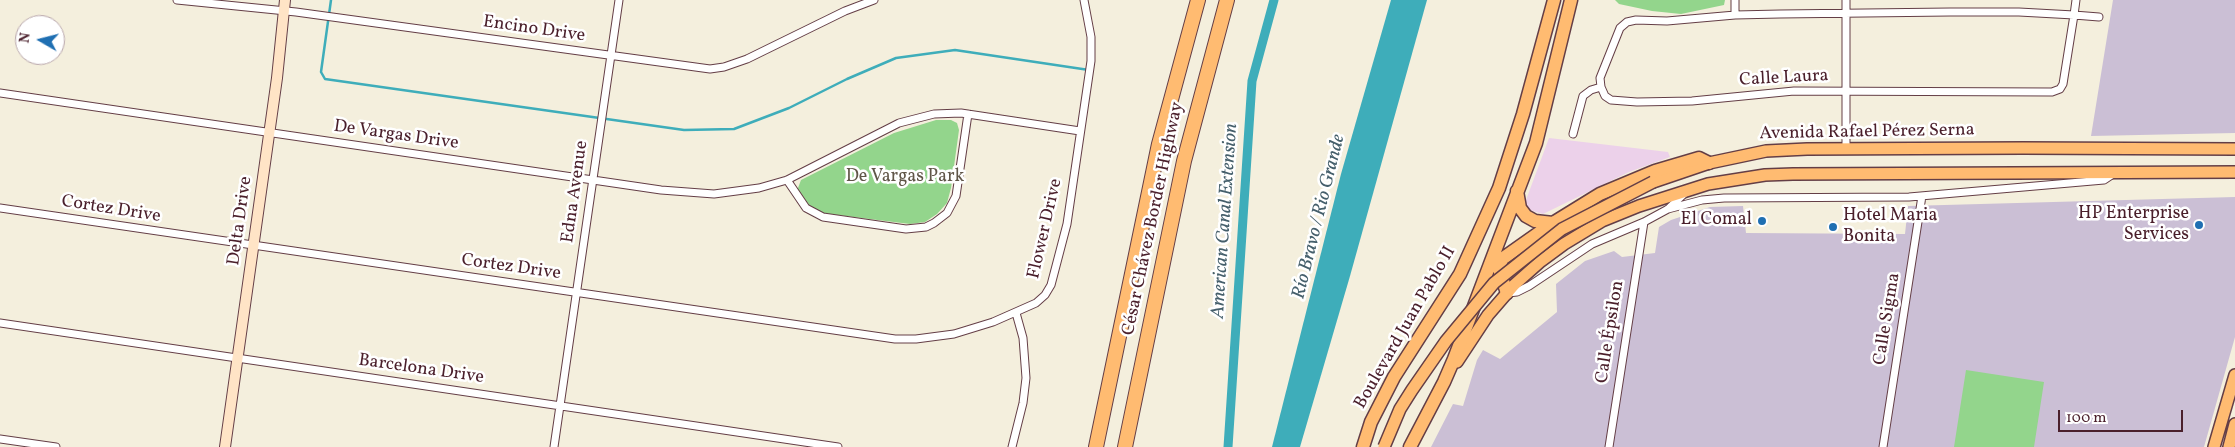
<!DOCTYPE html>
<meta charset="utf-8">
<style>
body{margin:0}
#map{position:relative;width:2235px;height:447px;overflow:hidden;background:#f4efdd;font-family:Vollkorn,serif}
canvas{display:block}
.north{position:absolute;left:15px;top:15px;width:50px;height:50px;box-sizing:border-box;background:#fff;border:1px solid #b7a5aa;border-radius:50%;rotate:278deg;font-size:14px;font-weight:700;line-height:20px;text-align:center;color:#4a1f2b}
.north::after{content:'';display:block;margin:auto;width:18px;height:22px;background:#1f6fb2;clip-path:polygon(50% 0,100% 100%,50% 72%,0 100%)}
.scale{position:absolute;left:2058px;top:410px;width:125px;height:22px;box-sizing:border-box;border:2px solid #4a1f2b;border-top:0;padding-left:6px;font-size:15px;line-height:18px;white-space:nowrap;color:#4a1f2b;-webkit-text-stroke:4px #fff;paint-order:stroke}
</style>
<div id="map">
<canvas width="2235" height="447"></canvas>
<div class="north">N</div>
<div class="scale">100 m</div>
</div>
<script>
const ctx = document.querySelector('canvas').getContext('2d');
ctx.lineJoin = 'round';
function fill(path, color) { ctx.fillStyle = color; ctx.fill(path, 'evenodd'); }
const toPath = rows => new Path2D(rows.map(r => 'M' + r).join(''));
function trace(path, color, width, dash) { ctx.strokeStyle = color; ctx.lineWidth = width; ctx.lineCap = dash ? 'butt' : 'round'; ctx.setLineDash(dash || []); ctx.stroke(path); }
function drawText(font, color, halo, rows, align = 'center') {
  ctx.font = font + ' Vollkorn,serif'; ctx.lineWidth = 5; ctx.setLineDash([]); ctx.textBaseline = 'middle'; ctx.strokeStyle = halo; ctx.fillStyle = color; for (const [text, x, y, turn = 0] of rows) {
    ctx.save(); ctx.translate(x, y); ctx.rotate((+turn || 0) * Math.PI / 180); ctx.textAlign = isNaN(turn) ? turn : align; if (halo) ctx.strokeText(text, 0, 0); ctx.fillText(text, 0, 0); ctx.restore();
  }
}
fill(toPath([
 [1549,138,1668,152,1670,157,1629,172,1543,214,1526,209,1526,200]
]), '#ecd1ea');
fill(toPath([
 [2113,0,2235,0,2235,133,2091,136],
 [2235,197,2235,337,2204,447,1431,447,1453,404,1463,406,1477,360,1483,350,1500,359,1557,312,1556,284,1585,261,1614,251,1622,257,1655,253,1659,227,1671,220,1710,207,1743,206,1746,233,1905,234,1908,206]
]), '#cbbfd5');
fill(toPath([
 [1615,0,1725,0,1724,5,1681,14,1652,11,1619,4],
 [936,120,951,120,957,123,959,130,951,188,947,203,937,214,925,222,910,224,821,213,812,208,799,194,798,188,801,180,894,133],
 [1966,370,2044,382,2034,447,1954,447]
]), '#93d58c');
fill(toPath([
 [1391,0,1427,0,1350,276,1300,447,1272,447,1341,174]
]), '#3eadba');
trace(toPath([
 [331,0,321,72,325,79,684,130,734,129,789,108,847,79,896,58,955,50,1089,70]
]), '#3eadba', 2.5);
trace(toPath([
 [1228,447,1252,81,1274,0]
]), '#3eadba', 9);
const minor = toPath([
 [177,0,296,12,710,69,724,67,747,59,845,11,874,0],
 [2076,0,2074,15,2063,84,2060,89,2052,92,1794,91,1692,101,1637,102,1611,100,1605,96,1601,87,1600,78,1620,28,1627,22,1636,20,1667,21,1735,15,1780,14,1950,12,2019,12,2074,15,2099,17],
 [1735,15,1735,0],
 [0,93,661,190,714,194,759,188,787,180,899,123,934,114,961,113,1080,131],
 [1573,134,1583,96,1591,90,1601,87],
 [1846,150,1846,0],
 [787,180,806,208,823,217,906,229,926,227,934,223,947,213,956,196,968,114],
 [0,208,895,339,916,339,954,334,993,322,1036,303,1045,295,1051,285,1067,224,1091,61,1091,37,1084,0],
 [1668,209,1702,200,1724,198,1909,197,2104,180,2116,172],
 [1508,293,1517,292,1529,286,1592,244,1644,222,1668,209,1684,194],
 [0,323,838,447],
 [0,439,56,447],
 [554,447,619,0],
 [1012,447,1023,403,1026,378,1023,338,1016,313],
 [1609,447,1644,222],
 [1883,447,1922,196]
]);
const secondary = toPath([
 [225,447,277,78,285,0]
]);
const primary = toPath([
 [1653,182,1709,163,1766,151,1807,149,2023,148,2235,149],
 [1457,362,1488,315,1514,285,1541,261,1564,244,1602,221,1639,206,1708,184,1765,175,1793,174,2235,172],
 [2214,447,2235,375],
 [2229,447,2235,424]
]);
const trunk = toPath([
 [1517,191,1520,208,1526,216,1535,221,1553,223,1600,194,1655,171,1699,158,1709,163],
 [1507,293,1499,269,1502,259,1553,223],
 [1363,447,1371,422,1394,377,1460,274,1499,188,1523,114,1554,0],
 [1410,447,1444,382,1454,359,1536,143,1571,0]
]);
const motorway = toPath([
 [1096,447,1159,144,1198,0],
 [1125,447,1184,161,1227,0]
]);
trace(minor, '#643e46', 9);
trace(secondary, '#643e46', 12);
trace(primary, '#643e46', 14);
trace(trunk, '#643e46', 15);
trace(motorway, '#643e46', 16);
trace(minor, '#fff', 7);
trace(secondary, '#ffe4c6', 10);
trace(primary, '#ffbb71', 11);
trace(trunk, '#ffbb71', 12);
trace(motorway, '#ffbb71', 14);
const primaryBridge = toPath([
 [1384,447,1400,409,1412,390,1446,341,1494,283,1562,229,1653,182]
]);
trace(primaryBridge, '#643e46', 14, []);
trace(primaryBridge, '#ffbb71', 11);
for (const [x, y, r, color] of [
 [1762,221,5,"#1f6fb2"],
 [2199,225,5,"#1f6fb2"],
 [1833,227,5,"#1f6fb2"]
]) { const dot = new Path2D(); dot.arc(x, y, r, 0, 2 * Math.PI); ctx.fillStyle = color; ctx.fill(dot); trace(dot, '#fff', 2); }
drawText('18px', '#4a1f2b', '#fff', [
 ["Encino Drive",534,30,8],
 ["Calle Laura",1784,79,-3],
 ["Avenida Rafael Pérez Serna",1867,133,-1],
 ["De Vargas Drive",396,136,8],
 ["Edna Avenue",576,192,-82],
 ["Cortez Drive",111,210,9],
 ["César Chávez Border Highway",1154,219,-78],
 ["Delta Drive",241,221,-82],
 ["Flower Drive",1046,229,-77],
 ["Cortez Drive",511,268,8],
 ["Calle Sigma",1888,319,-81],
 ["Boulevard Juan Pablo II",1406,328,-60],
 ["Calle Épsilon",1611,332,-81],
 ["Barcelona Drive",421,370,8]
]);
drawText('18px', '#605648', '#fff', [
 ["De Vargas Park",905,178]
]);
drawText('18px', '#4a1f2b', '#fff', [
 ["HP Enterprise",2189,215],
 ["Services",2189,236],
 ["Hotel Maria",1843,217,"left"],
 ["Bonita",1843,238,"left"],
 ["El Comal",1752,221]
], 'right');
drawText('italic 19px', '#455f6b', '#fff', [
 ["Río Bravo / Rio Grande",1320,217,-76],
 ["American Canal Extension",1226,221,-86]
]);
</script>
